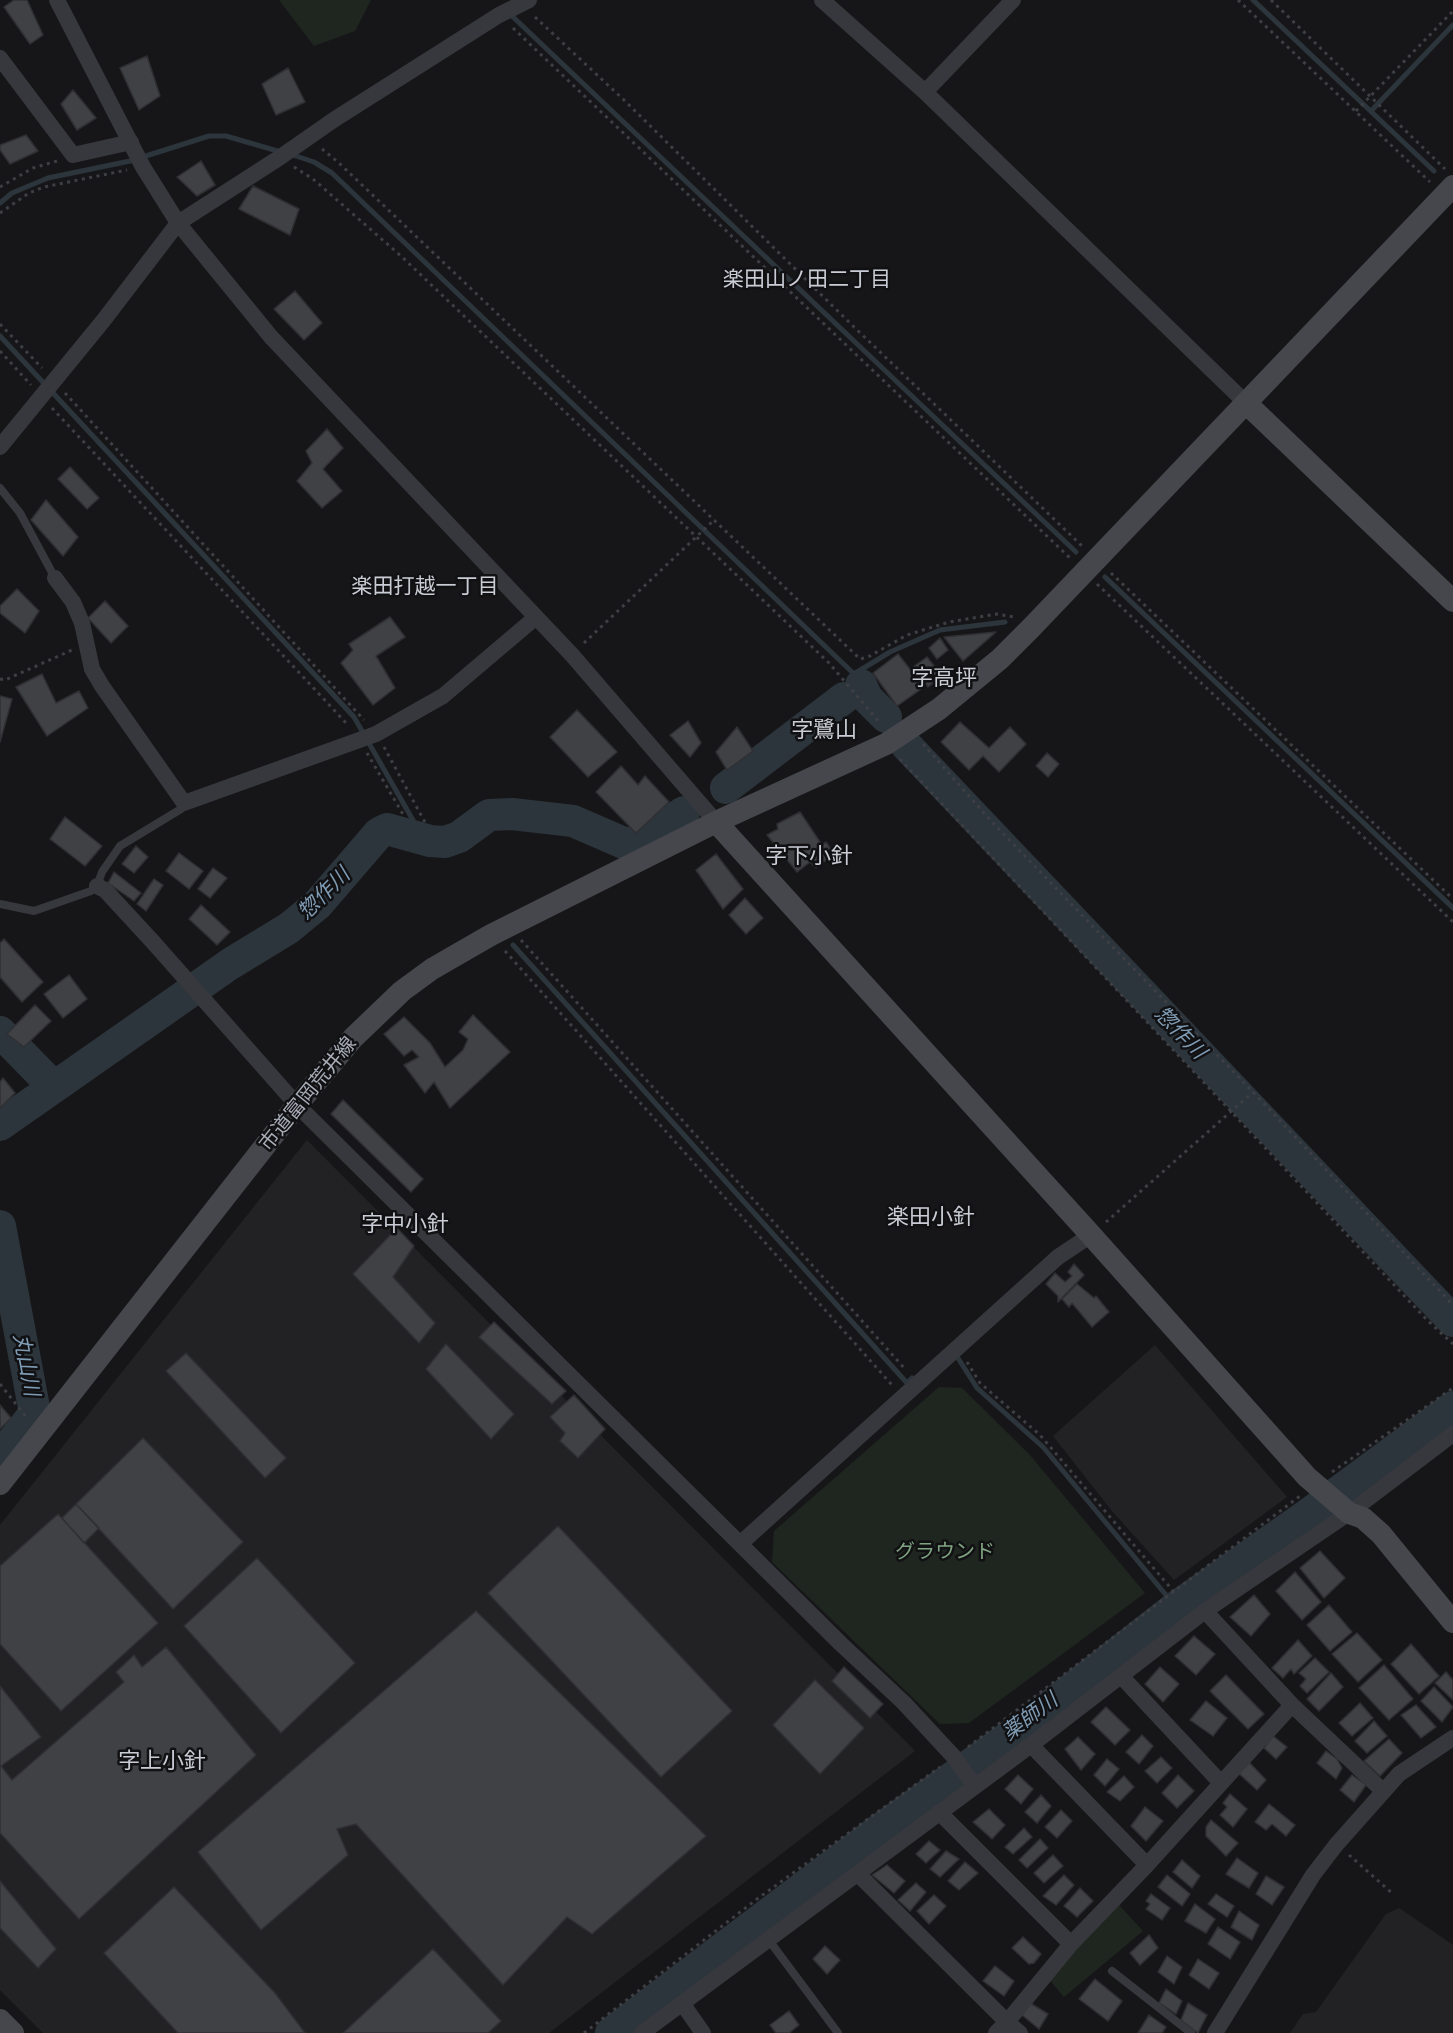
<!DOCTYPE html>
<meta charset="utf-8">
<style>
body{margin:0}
canvas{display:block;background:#161618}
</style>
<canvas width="1453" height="2033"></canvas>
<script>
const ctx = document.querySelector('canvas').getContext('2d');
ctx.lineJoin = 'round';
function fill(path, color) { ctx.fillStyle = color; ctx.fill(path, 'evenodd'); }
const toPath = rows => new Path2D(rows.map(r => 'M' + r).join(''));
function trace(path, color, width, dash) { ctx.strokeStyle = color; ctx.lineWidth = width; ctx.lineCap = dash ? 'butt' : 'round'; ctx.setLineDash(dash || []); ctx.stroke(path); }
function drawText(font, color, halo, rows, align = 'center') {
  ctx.font = font + ' Inter,"Noto Sans JP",sans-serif'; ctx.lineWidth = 5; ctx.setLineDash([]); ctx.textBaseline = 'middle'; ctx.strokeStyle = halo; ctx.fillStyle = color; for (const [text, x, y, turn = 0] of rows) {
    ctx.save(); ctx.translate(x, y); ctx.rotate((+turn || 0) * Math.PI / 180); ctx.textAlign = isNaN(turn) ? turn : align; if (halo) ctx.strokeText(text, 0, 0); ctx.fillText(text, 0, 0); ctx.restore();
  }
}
fill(toPath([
 [307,1140,915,1751,549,2033,43,2033,0,1990,0,1525],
 [1155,1345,1287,1497,1174,1580,1112,1511,1053,1436],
 [1399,1908,1453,1945,1453,2033,1290,2033,1303,2014,1316,2012,1386,1914]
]), '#222225');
fill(toPath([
 [279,0,371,0,355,31,314,46],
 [939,1387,962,1388,1029,1454,1145,1593,969,1723,940,1724,772,1562,774,1531],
 [1119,1905,1143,1931,1064,1997,1047,1977]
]), '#1e261f');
trace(toPath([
 [1253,0,1434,171],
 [512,16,1076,552],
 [1371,111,1453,25],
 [290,154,314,162,332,173,854,674,861,685],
 [0,203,12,193,48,178,130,161,209,136,226,136,281,152],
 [0,336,354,717,414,822],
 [1105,577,1453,908],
 [854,674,890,652,940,630,1005,622],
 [513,945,907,1383,912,1378],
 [956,1355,977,1388,1043,1447,1176,1607]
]), '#2c353c', 5);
trace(toPath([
 [861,685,867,698,886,717],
 [907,746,1453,1321],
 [726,788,844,698],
 [0,1032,54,1087],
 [0,1125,230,964,289,928,317,905,379,833,387,829,430,841,445,842,459,837,489,815,512,814,573,821,626,844,646,838,684,812],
 [0,1226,35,1413,0,1457],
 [611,2033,879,1830,1024,1726,1176,1607,1307,1515,1453,1407]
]), '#2c353c', 32);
const building = toPath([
 [14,0,27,0,43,35,30,44,4,7,14,0],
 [147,56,160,96,139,110,120,68,147,56],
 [288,68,305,102,276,115,262,84,288,68],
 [73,90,96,118,77,130,61,104,73,90],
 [26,135,38,151,10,164,0,150,0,145,26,135],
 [201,161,215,185,197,196,177,177,201,161],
 [253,186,299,209,290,235,239,209,253,186],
 [295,291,322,323,304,340,274,309,295,291],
 [327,429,343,448,323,469,342,491,322,508,297,481,312,463,306,451,327,429],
 [70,467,99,498,87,509,58,479,70,467],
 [46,500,78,537,63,556,31,520,46,500],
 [17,589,39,611,25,633,0,613,0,606,17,589],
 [105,601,128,626,111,643,88,618,105,601],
 [390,617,405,637,376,656,395,688,373,705,341,663,353,650,349,644,390,617],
 [996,632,963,661,944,637,996,632],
 [940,638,948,650,937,659,929,648,940,638],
 [898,654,924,687,897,706,873,673,898,654],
 [927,657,942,676,928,687,913,667,927,657],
 [42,674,56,703,79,691,88,708,47,736,16,687,42,674],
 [0,696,12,699,0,742,0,696],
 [577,710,617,752,588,777,550,737,577,710],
 [688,721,701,743,690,757,670,735,688,721],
 [960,722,989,748,1010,727,1026,744,999,772,983,756,969,770,941,742,960,722],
 [737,727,753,751,727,770,716,752,737,727],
 [1047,753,1059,764,1048,777,1036,766,1047,753],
 [621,766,638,785,645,776,669,802,636,833,596,792,621,766],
 [800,812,822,845,826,842,834,854,816,868,810,862,797,872,767,835,778,829,777,824,800,812],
 [65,817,102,846,85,866,50,839,65,817],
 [136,846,148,857,134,873,122,864,136,846],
 [179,853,203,871,189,889,166,871,179,853],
 [716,854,743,889,723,909,696,870,716,854],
 [213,868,227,878,210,898,198,889,213,868],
 [114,872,141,893,134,901,108,883,114,872],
 [154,879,163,885,146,911,137,904,154,879],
 [745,898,763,918,746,934,729,915,745,898],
 [201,905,230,932,217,945,189,919,201,905],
 [4,939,43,982,22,1002,0,977,0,943,4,939],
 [69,975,87,999,63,1018,44,994,69,975],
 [35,1005,51,1021,24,1047,7,1034,35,1005],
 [473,1015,510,1052,450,1108,434,1082,425,1093,404,1065,419,1057,412,1050,404,1056,384,1034,404,1017,430,1043,445,1067,463,1050,468,1039,459,1032,473,1015],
 [3,1078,15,1093,0,1108,0,1082,3,1078],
 [343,1100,423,1179,411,1192,331,1114,343,1100],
 [397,1228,414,1246,393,1277,435,1323,419,1343,353,1274,397,1228],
 [1074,1264,1084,1275,1058,1302,1058,1296,1046,1284,1055,1273,1065,1282,1072,1276,1068,1272,1074,1264],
 [1077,1284,1094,1298,1096,1296,1109,1312,1092,1327,1072,1303,1069,1307,1062,1299,1077,1284],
 [494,1322,566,1391,552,1404,479,1337,494,1322],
 [446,1344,514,1414,491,1439,426,1369,446,1344],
 [186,1353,286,1458,265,1478,166,1371,186,1353],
 [574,1395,605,1429,578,1458,560,1441,565,1433,550,1417,574,1395],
 [0,1405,11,1418,0,1429,0,1405],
 [143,1438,243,1542,173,1609,76,1504,143,1438],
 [76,1504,99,1528,84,1543,62,1518,76,1504],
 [58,1514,158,1623,61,1711,0,1644,0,1566,58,1514],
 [558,1526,732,1711,661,1777,488,1593,558,1526],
 [1320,1551,1345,1578,1324,1598,1300,1568,1320,1551],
 [257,1558,355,1663,281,1733,184,1626,257,1558],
 [1295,1572,1321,1602,1302,1620,1276,1591,1295,1572],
 [1254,1595,1270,1614,1251,1636,1230,1617,1254,1595],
 [1329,1605,1352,1632,1330,1651,1307,1625,1329,1605],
 [476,1611,706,1836,592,1934,567,1917,503,1985,356,1824,337,1829,348,1855,261,1930,198,1852,476,1611],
 [1357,1633,1382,1660,1358,1682,1332,1654,1357,1633],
 [1194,1636,1215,1654,1196,1675,1175,1656,1194,1636],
 [1298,1640,1312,1656,1294,1674,1291,1669,1283,1678,1272,1668,1298,1640],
 [1411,1644,1439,1676,1419,1694,1391,1664,1411,1644],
 [166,1647,256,1755,79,1919,0,1833,0,1686,41,1737,1,1766,12,1780,124,1682,116,1672,134,1655,142,1667,166,1647],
 [1315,1658,1329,1672,1307,1693,1300,1686,1306,1679,1299,1673,1315,1658],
 [1384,1665,1413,1699,1389,1720,1359,1688,1384,1665],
 [844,1667,883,1704,870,1718,832,1681,844,1667],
 [1160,1667,1179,1684,1163,1702,1145,1684,1160,1667],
 [1446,1672,1453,1680,1453,1700,1435,1683,1446,1672],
 [1331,1673,1343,1687,1319,1711,1307,1699,1331,1673],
 [1226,1675,1264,1714,1248,1729,1210,1691,1226,1675],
 [815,1680,864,1728,820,1774,773,1725,815,1680],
 [1434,1687,1453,1707,1442,1722,1421,1701,1434,1687],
 [1206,1701,1227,1718,1213,1736,1190,1720,1206,1701],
 [1360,1703,1373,1718,1352,1736,1339,1723,1360,1703],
 [1416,1705,1436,1727,1421,1738,1401,1715,1416,1705],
 [1106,1707,1130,1730,1115,1745,1091,1722,1106,1707],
 [1374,1721,1387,1736,1367,1753,1355,1741,1374,1721],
 [1142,1735,1153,1746,1139,1764,1126,1752,1142,1735],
 [1273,1736,1287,1747,1276,1759,1264,1748,1273,1736],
 [1078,1737,1095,1754,1081,1770,1065,1749,1078,1737],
 [1389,1739,1402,1753,1380,1776,1364,1761,1389,1739],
 [1326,1751,1337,1759,1342,1768,1336,1779,1317,1763,1326,1751],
 [1161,1757,1172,1768,1157,1783,1145,1771,1161,1757],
 [1107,1759,1119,1769,1105,1786,1094,1775,1107,1759],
 [1247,1760,1266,1780,1257,1790,1236,1771,1247,1760],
 [1018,1775,1033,1789,1021,1804,1005,1789,1018,1775],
 [1178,1775,1194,1791,1177,1808,1162,1793,1178,1775],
 [1352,1775,1366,1785,1354,1802,1340,1790,1352,1775],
 [1124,1776,1134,1787,1120,1801,1107,1792,1124,1776],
 [1230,1794,1247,1809,1233,1827,1220,1815,1227,1807,1223,1803,1230,1794],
 [1041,1795,1051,1806,1037,1823,1025,1812,1041,1795],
 [1269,1804,1295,1825,1286,1836,1272,1824,1266,1830,1255,1822,1269,1804],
 [1145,1807,1163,1821,1146,1841,1131,1826,1145,1807],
 [989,1809,1005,1825,992,1839,973,1822,989,1809],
 [1061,1810,1072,1821,1057,1838,1045,1827,1061,1810],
 [1211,1820,1238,1843,1226,1856,1206,1836,1206,1827,1211,1820],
 [1024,1828,1032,1837,1013,1854,1005,1847,1024,1828],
 [1040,1839,1048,1848,1027,1868,1019,1860,1040,1839],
 [929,1841,940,1850,926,1863,916,1854,929,1841],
 [946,1851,959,1859,940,1877,930,1869,946,1851],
 [1053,1855,1063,1866,1044,1883,1034,1873,1053,1855],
 [1237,1858,1258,1873,1249,1888,1226,1874,1237,1858],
 [1182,1860,1200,1876,1192,1888,1173,1872,1182,1860],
 [965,1862,978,1873,959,1890,948,1881,965,1862],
 [887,1865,905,1881,894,1893,872,1875,887,1865],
 [1064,1875,1074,1885,1056,1905,1043,1896,1064,1875],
 [1167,1875,1190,1894,1182,1906,1158,1887,1167,1875],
 [1266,1876,1284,1887,1272,1905,1256,1894,1266,1876],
 [0,1881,56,1949,38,1968,0,1928,0,1881],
 [916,1883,926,1892,910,1911,898,1900,916,1883],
 [174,1887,275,1993,305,2033,178,2033,104,1953,174,1887],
 [1080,1888,1093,1901,1077,1917,1064,1906,1080,1888],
 [1151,1894,1170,1908,1162,1920,1146,1909,1150,1904,1146,1901,1151,1894],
 [1216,1894,1234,1906,1227,1917,1208,1904,1216,1894],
 [934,1895,946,1906,929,1924,917,1911,934,1895],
 [1195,1904,1215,1919,1206,1933,1185,1921,1195,1904],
 [1239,1911,1259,1925,1252,1940,1231,1927,1239,1911],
 [1218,1927,1240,1942,1230,1959,1208,1944,1218,1927],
 [1149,1935,1158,1948,1140,1965,1130,1953,1149,1935],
 [1023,1937,1041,1954,1034,1963,1029,1964,1012,1948,1023,1937],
 [825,1946,840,1960,827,1974,813,1959,825,1946],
 [433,1949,501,2021,488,2033,343,2033,433,1949],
 [1167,1956,1182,1967,1174,1984,1158,1972,1167,1956],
 [1198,1959,1219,1973,1209,1989,1189,1975,1198,1959],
 [995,1966,1014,1981,1004,1996,983,1981,995,1966],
 [1095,1979,1122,2001,1108,2021,1079,1999,1095,1979],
 [1166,1989,1182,2001,1176,2014,1159,2003,1166,1989],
 [1030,2003,1048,2014,1039,2029,1022,2015,1030,2003],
 [1188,2003,1207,2015,1198,2033,1181,2020,1188,2003],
 [789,2011,799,2025,789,2033,776,2033,770,2025,789,2011],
 [1149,2015,1166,2027,1162,2033,1138,2033,1149,2015]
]);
fill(building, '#404145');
trace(building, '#303034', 1.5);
trace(toPath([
 [1238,0,1430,182],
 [1271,0,1445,169],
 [535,17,624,100,852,325,1082,546],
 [513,28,1071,559],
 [1356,111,1453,11],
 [322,149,339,163,860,659,868,657,907,635,949,622,997,614,1014,617],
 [294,167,313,179,401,256,829,663,880,723],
 [0,187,33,168,57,161],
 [0,213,29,193,44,187,127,170],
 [0,324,42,368],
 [0,351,31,385],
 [65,393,364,720],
 [52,408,348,725],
 [1111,573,1453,899],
 [1097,584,1453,922],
 [584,643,713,521],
 [0,679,5,680,72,650],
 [923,744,991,821,1253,1092,1453,1305],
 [384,747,427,826],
 [367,753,404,816],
 [900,759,1427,1320,1453,1344],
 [521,940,906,1370],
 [505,951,892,1385],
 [1106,1222,1253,1092],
 [967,1362,980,1383,1040,1435,1174,1592],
 [0,1384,27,1418],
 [1332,1472,1453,1388],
 [968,1747,1300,1496],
 [1349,1855,1392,1893],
 [584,2033,757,1899,940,1767]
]), '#3d3f44', 3, [3, 4.5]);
trace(toPath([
 [0,488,20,513,55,578],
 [0,904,34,911,91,891,97,886,102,872,120,846,181,809,184,803],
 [768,1939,838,2033],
 [1112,1971,1191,2033]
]), '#37383d', 8);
trace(toPath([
 [57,0,143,167,178,223,271,337,572,655,716,822],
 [822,0,925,92,1247,404],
 [0,58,73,155,131,142],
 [925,92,1013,0],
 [0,447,103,321,178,223,279,158,335,119,499,15,529,0],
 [55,578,73,602,82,623,92,669,102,686,184,803,376,734,443,696,535,618],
 [97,886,105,890,153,942,297,1105,841,1644,904,1703,954,1757,974,1785],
 [741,1543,1058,1257,1091,1235],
 [1205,1611,1292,1705,1382,1790],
 [1121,1676,1221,1783],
 [1031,1745,1147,1865],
 [939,1812,1071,1944],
 [858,1874,1007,2022,996,2033],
 [682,2003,703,2033],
 [642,2033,1031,1745,1205,1611,1349,1513,1453,1434],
 [1020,2033,1007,2022,1071,1944,1147,1865,1292,1705],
 [1215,2033,1313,1875,1336,1845,1399,1774,1453,1738]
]), '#37383d', 16);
trace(toPath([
 [1247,404,1453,601],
 [716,822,1091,1235,1307,1477,1349,1513,1363,1518,1381,1534,1453,1622],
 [0,1484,297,1105,353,1038,402,991,432,969,491,935,716,822,886,744,939,709,1000,659,1031,628,1453,186],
 [0,2020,13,2033]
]), '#45474d', 22);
drawText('20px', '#a8adb8', '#111113', [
 ["市道富岡荒井線",308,1094,-51]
]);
drawText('20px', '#7fa381', '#111113', [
 ["グラウンド",945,1552]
]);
drawText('21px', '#c9ccd4', '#111113', [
 ["楽田山ノ田二丁目",807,280],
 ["楽田打越一丁目",425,587]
]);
drawText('italic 21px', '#7f9bb3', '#111113', [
 ["惣作川",324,894,-45],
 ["惣作川",1180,1033,46],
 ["丸山川",26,1365,79],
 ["薬師川",1030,1717,-37]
]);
drawText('22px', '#c9ccd4', '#111113', [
 ["字高坪",944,678],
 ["字鷺山",824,730],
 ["字下小針",809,856],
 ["楽田小針",931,1217],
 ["字中小針",405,1224],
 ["字上小針",162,1761]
]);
</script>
